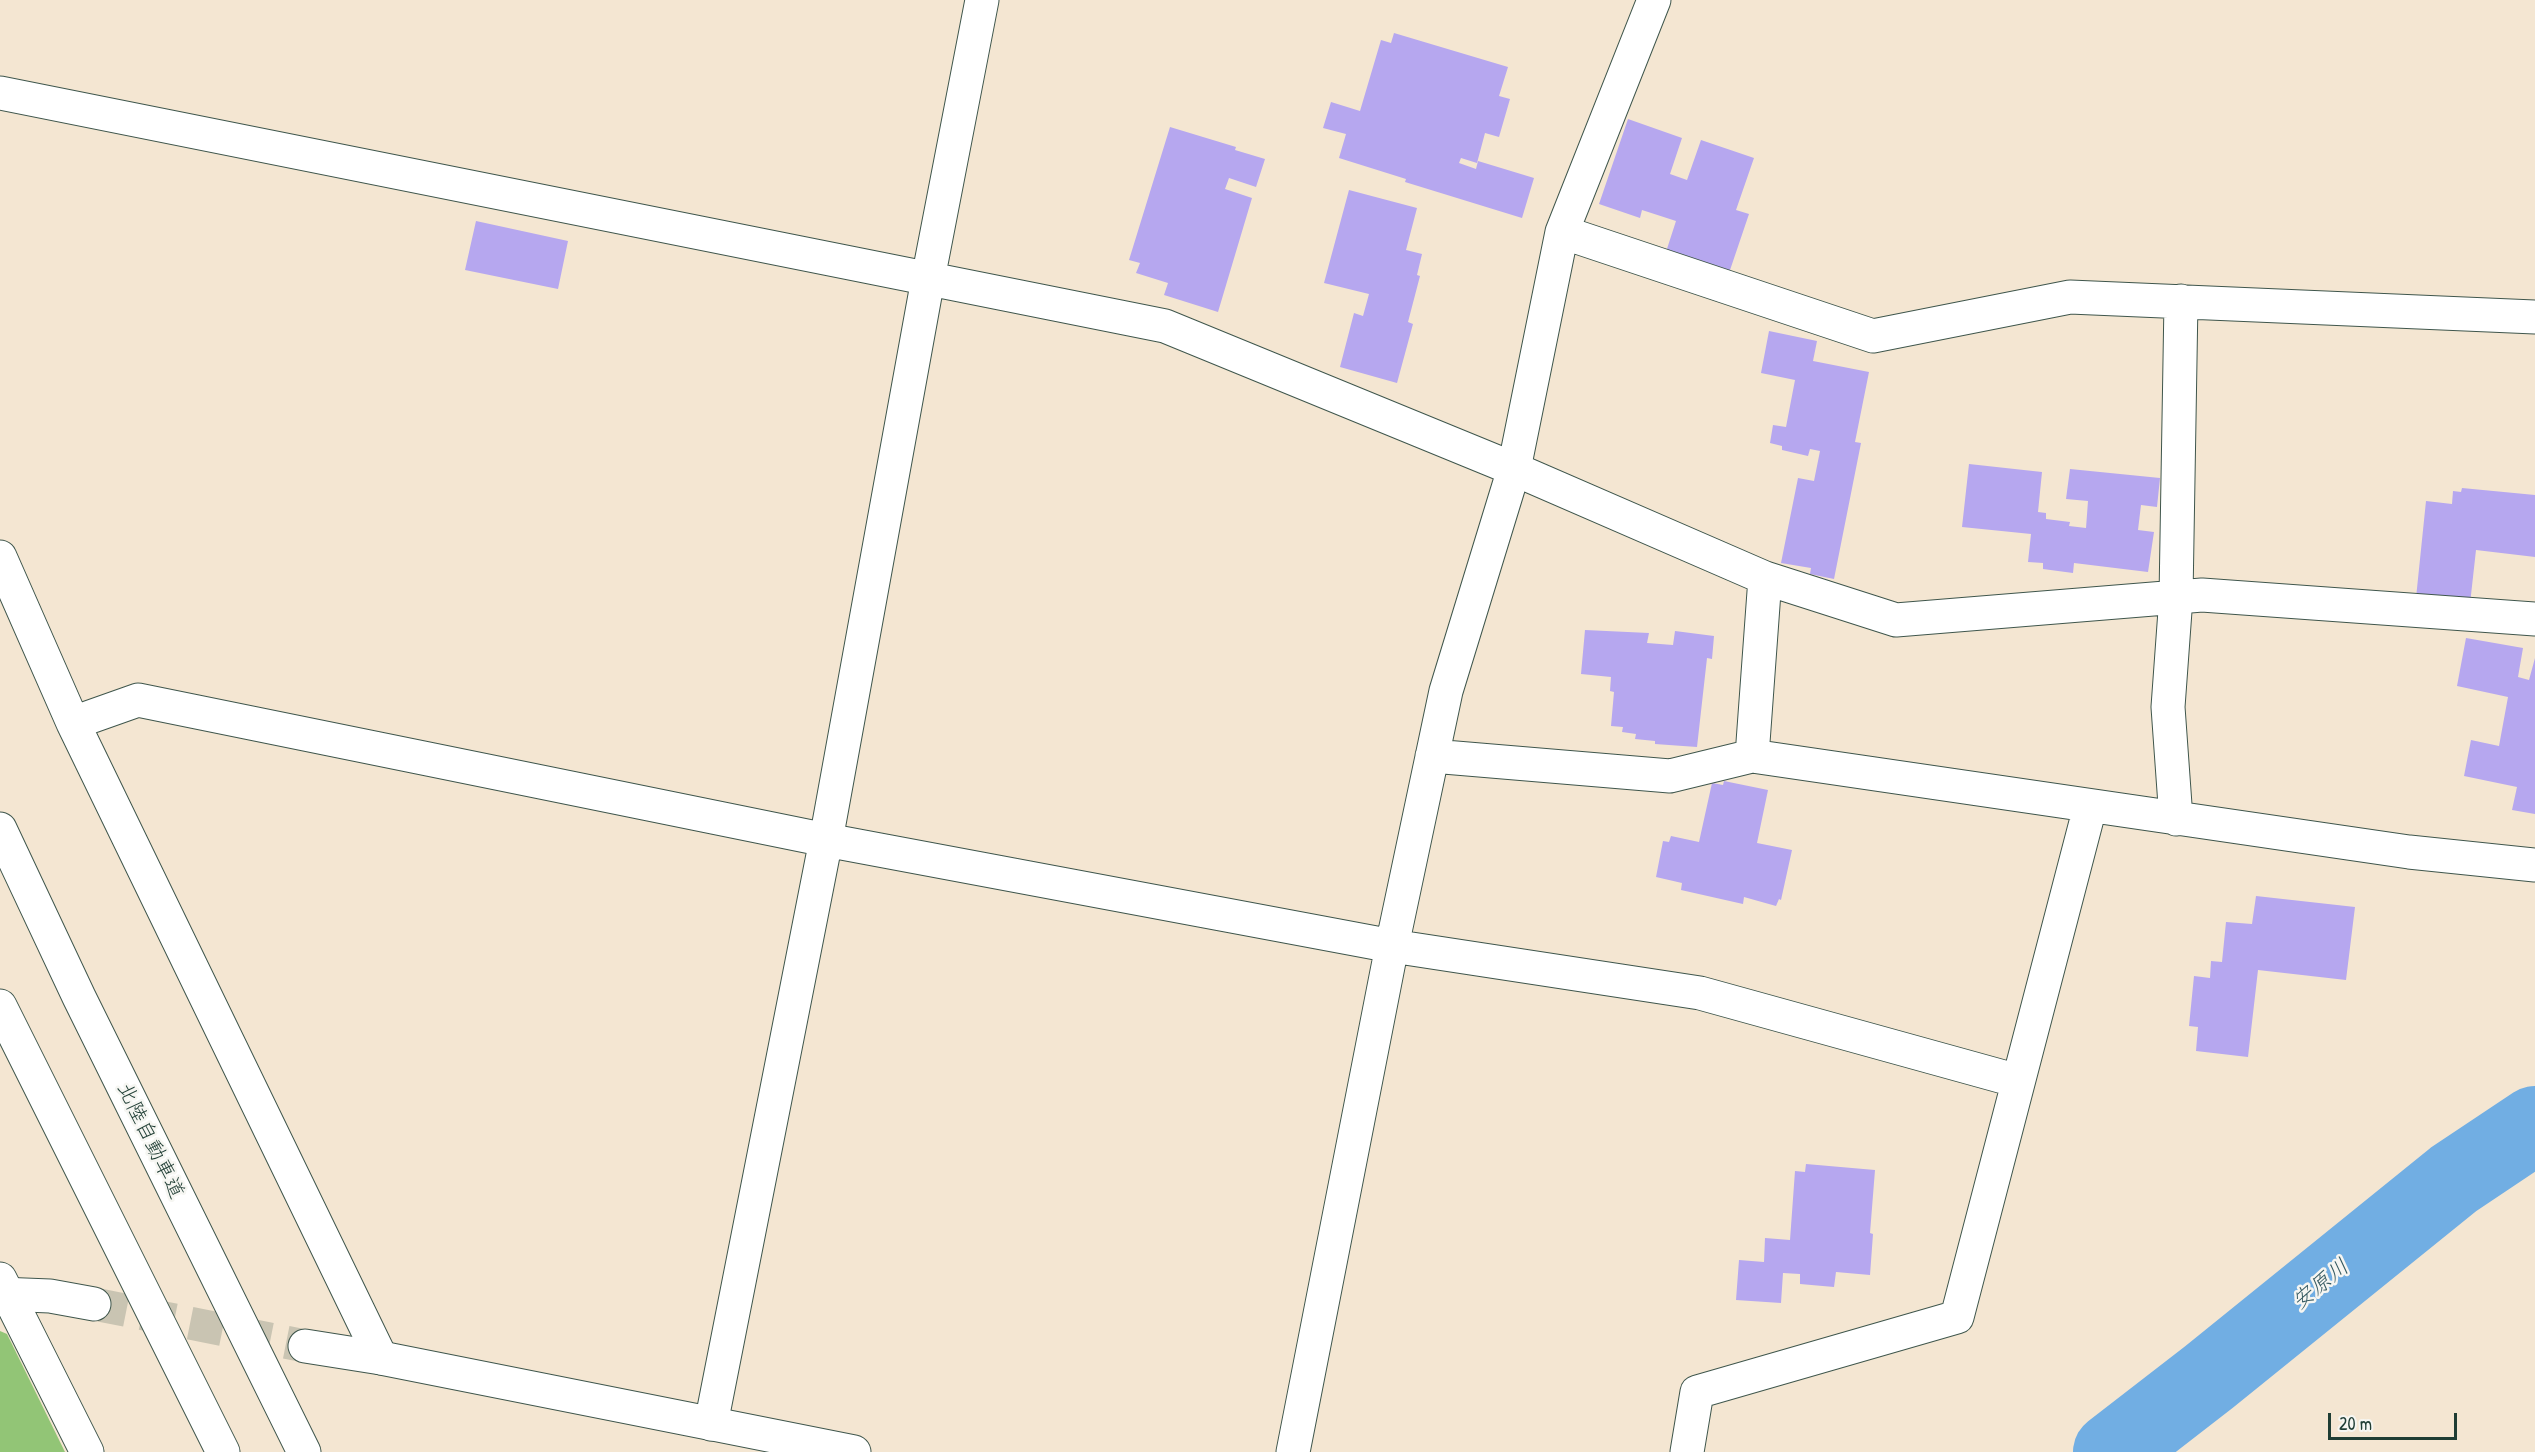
<!DOCTYPE html>
<meta charset="utf-8">
<style>
body{margin:0}
#map{position:relative;width:2535px;height:1452px;overflow:hidden;background:#f4e6d2;font-family:"Patrick Hand",sans-serif}
canvas{display:block}
.scale{position:absolute;left:2328px;top:1413px;width:129px;height:27px;box-sizing:border-box;border:3px solid #1f3d34;border-top:0;padding-left:8px;font-size:18px;line-height:21px;white-space:nowrap;color:#1f3d34;-webkit-text-stroke:4px #f6f6f2;paint-order:stroke}
</style>
<div id="map">
<canvas width="2535" height="1452"></canvas>
<div class="scale">20 m</div>
</div>
<script>
const ctx = document.querySelector('canvas').getContext('2d');
ctx.lineJoin = 'round';
function fill(path, color) { ctx.fillStyle = color; ctx.fill(path, 'evenodd'); }
const toPath = rows => new Path2D(rows.map(r => 'M' + r).join(''));
function trace(path, color, width, dash) { ctx.strokeStyle = color; ctx.lineWidth = width; ctx.lineCap = dash ? 'butt' : 'round'; ctx.setLineDash(dash || []); ctx.stroke(path); }
function drawText(font, color, halo, rows, align = 'center') {
  ctx.font = font + ' "Patrick Hand","Klee One",sans-serif'; ctx.lineWidth = 5; ctx.setLineDash([]); ctx.textBaseline = 'middle'; ctx.strokeStyle = halo; ctx.fillStyle = color; for (const [text, x, y, turn = 0] of rows) {
    ctx.save(); ctx.translate(x, y); ctx.rotate((+turn || 0) * Math.PI / 180); ctx.textAlign = isNaN(turn) ? turn : align; if (halo) ctx.strokeText(text, 0, 0); ctx.fillText(text, 0, 0); ctx.restore();
  }
}
fill(toPath([
 [0,1331,7,1334,65,1452,0,1452]
]), '#92c576');
trace(toPath([
 [2112,1452,2209,1377,2454,1179,2535,1125]
]), '#71aee3', 78);
fill(toPath([
 [1394,33,1508,67,1499,96,1510,99,1499,137,1485,133,1477,163,1461,158,1459,163,1476,169,1478,161,1534,178,1522,218,1405,182,1406,179,1339,158,1346,134,1323,128,1331,102,1360,111,1381,40,1391,43],
 [1628,119,1682,138,1670,174,1687,180,1701,140,1754,158,1736,210,1749,214,1728,276,1665,255,1676,221,1642,210,1640,218,1599,204],
 [1170,127,1236,147,1235,150,1265,159,1256,187,1229,178,1225,189,1252,198,1218,312,1164,295,1168,283,1136,273,1140,263,1129,260],
 [1349,190,1417,208,1406,250,1422,254,1417,275,1420,276,1408,322,1413,324,1397,383,1340,367,1354,313,1363,316,1369,294,1324,283],
 [476,221,568,241,558,289,465,270],
 [1769,331,1817,341,1813,361,1869,372,1855,442,1861,443,1834,579,1810,574,1811,568,1781,563,1798,478,1814,481,1820,451,1810,449,1808,456,1782,450,1782,446,1770,443,1773,425,1786,427,1795,380,1761,373],
 [1969,464,2042,472,2038,512,2046,513,2046,519,2070,522,2069,526,2086,528,2088,501,2066,499,2070,469,2160,478,2157,507,2141,505,2138,530,2154,532,2148,572,2074,563,2073,573,2043,569,2043,563,2028,562,2031,534,1962,527],
 [2462,488,2535,495,2535,557,2476,550,2470,604,2416,598,2426,501,2452,504,2453,491,2461,492],
 [1585,630,1649,633,1647,643,1673,645,1675,631,1714,636,1712,659,1707,658,1697,747,1655,744,1655,741,1635,739,1636,734,1622,732,1623,727,1611,726,1614,692,1610,691,1611,677,1581,674],
 [2466,638,2523,648,2518,677,2529,680,2535,658,2535,814,2512,810,2517,787,2464,776,2471,740,2499,746,2508,697,2457,686],
 [1724,781,1768,790,1757,843,1792,850,1781,900,1779,899,1776,906,1744,897,1743,904,1681,890,1682,883,1656,877,1663,841,1669,842,1671,836,1699,842,1712,783,1723,785],
 [2256,896,2355,907,2346,980,2258,970,2248,1057,2196,1051,2198,1027,2189,1026,2194,976,2210,978,2211,961,2222,962,2226,922,2252,924],
 [1806,1164,1875,1170,1870,1233,1873,1234,1870,1275,1836,1272,1834,1287,1800,1284,1800,1274,1783,1273,1781,1303,1736,1300,1739,1260,1764,1262,1765,1238,1790,1240,1795,1171,1805,1172]
]), '#b6a7ef');
trace(toPath([
 [94,1304,305,1346]
]), '#c9c4b2', 33, [33, 16]);
const minor = toPath([
 [0,93,1165,326,1514,469,1765,578,1896,620,2202,595,2535,619],
 [1562,232,1873,336,2070,297,2535,317],
 [0,557,73,723,381,1358],
 [1765,578,1752,756,2409,852,2535,865],
 [73,723,138,700,826,840,1392,946,1700,993,2018,1081],
 [1432,756,1670,776,1752,756],
 [2176,819,2168,707,2176,597,2181,301],
 [0,1279,87,1452],
 [711,1424,826,840,928,279,982,0],
 [1293,1452,1392,946,1446,691,1514,469,1562,232,1654,0],
 [1687,1452,1697,1392,1957,1317,2090,807]
]);
const tertiary = toPath([
 [0,1294,50,1296,94,1304],
 [305,1346,381,1358,854,1452]
]);
const motorway = toPath([
 [0,829,79,997,304,1452],
 [0,1006,223,1452]
]);
trace(minor, '#3f564c', 35);
trace(tertiary, '#3f564c', 35);
trace(motorway, '#3f564c', 35);
trace(minor, '#fff', 33);
trace(tertiary, '#fff', 33);
trace(motorway, '#fff', 33);
drawText('21px', '#1f3d34', '#f6f6f2', [
 ["北陸自動車道",150,1141,64]
]);
drawText('italic 22px', '#345960', '#f6f6f2', [
 ["安原川",2321,1285,-39]
]);
</script>
